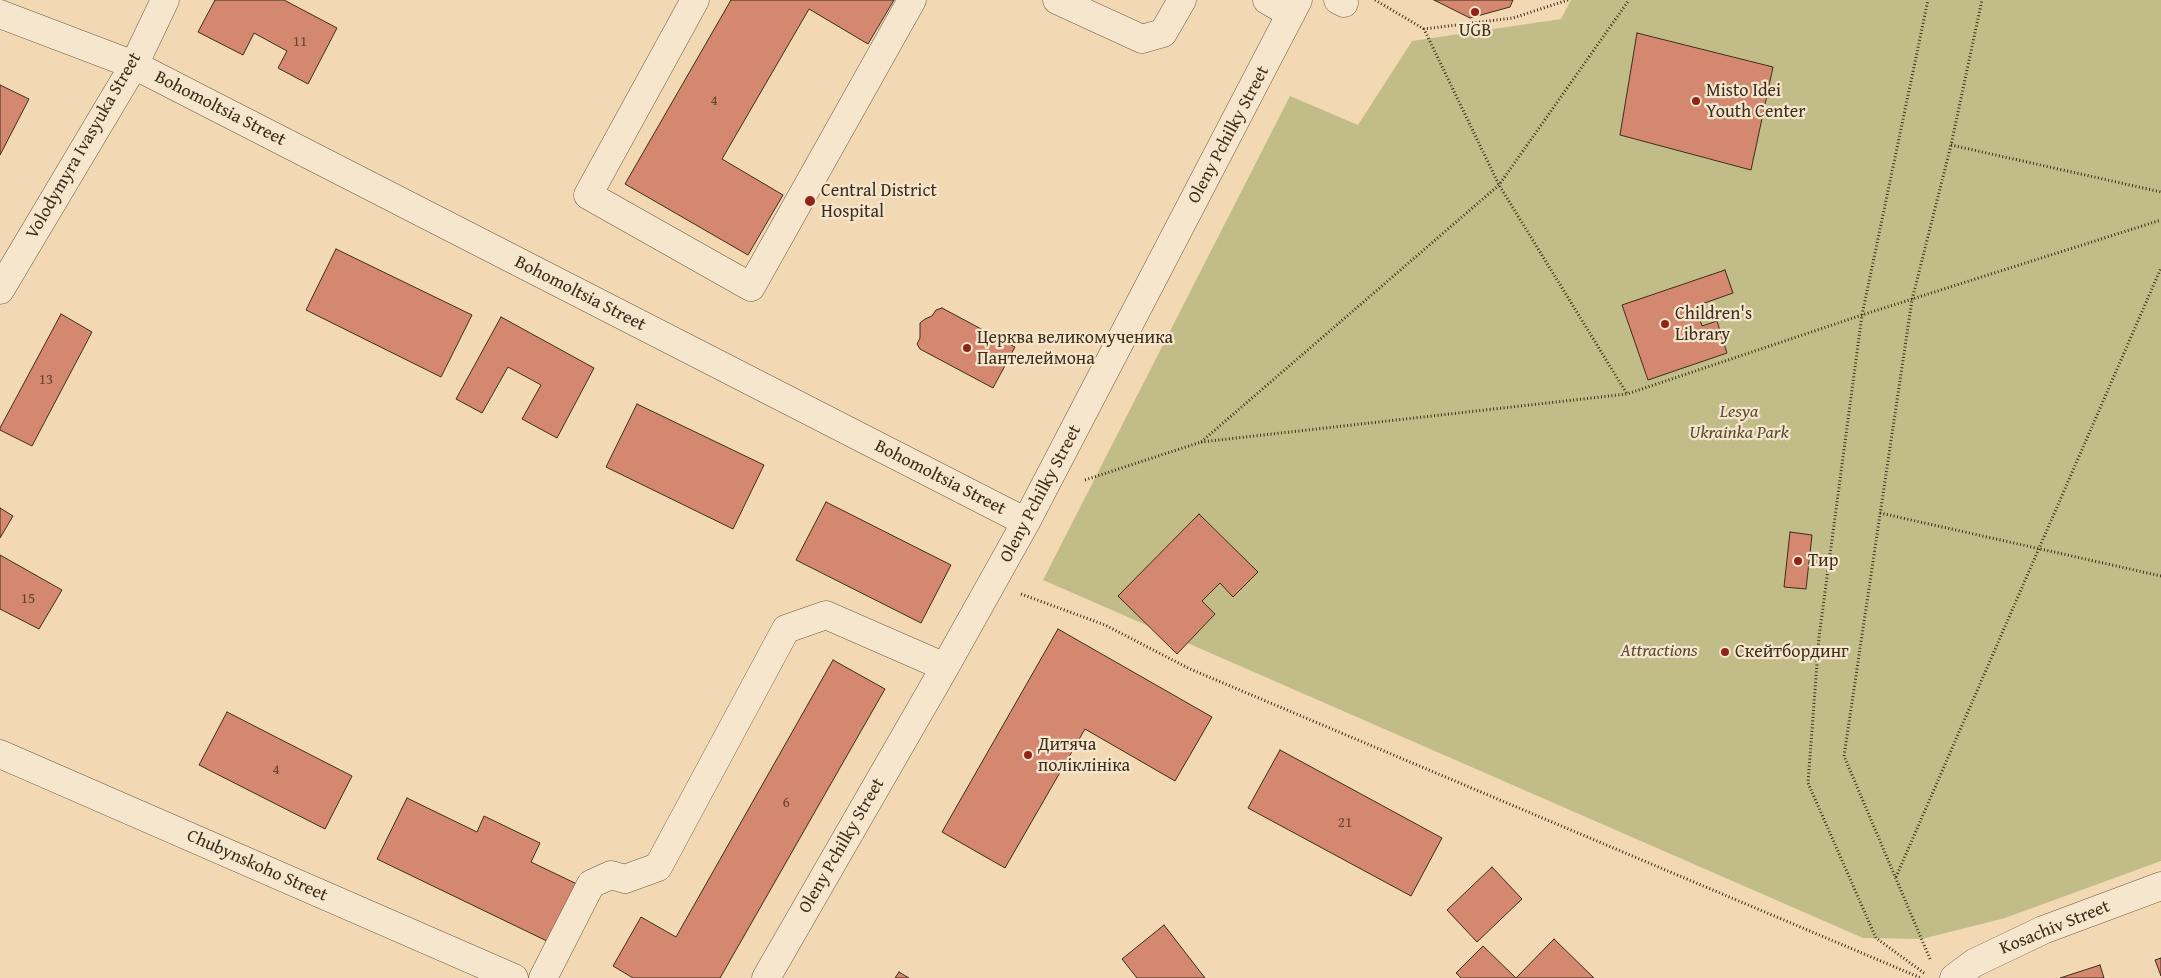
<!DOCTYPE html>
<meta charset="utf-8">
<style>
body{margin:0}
canvas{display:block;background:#f2d9b4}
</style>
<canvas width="2161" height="978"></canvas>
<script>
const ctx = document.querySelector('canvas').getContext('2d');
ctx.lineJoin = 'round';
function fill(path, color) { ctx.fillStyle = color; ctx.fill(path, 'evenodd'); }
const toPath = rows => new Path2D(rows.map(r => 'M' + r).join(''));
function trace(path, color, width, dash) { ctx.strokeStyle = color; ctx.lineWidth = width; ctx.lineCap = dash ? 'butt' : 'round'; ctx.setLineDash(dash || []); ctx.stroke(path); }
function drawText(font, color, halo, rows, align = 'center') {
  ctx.font = font + ' "Gentium Book Plus",serif'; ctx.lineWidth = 4.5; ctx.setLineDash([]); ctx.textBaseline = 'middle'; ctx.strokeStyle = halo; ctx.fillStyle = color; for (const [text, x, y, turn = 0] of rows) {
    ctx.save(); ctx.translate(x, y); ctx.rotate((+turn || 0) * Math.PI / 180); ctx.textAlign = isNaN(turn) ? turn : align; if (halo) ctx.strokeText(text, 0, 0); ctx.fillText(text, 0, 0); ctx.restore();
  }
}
fill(toPath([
 [1571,0,2161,0,2161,861,2005,918,1922,939,1863,938,1043,580,1290,96,1358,125,1412,41,1561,19]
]), '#c2bd88');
const building = toPath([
 [215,0,284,0,337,28,308,84,278,68,287,51,254,33,243,55,198,32,215,0],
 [731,0,894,0,868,44,809,9,722,159,783,195,748,255,625,184,731,0],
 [1434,0,1513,0,1510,7,1470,18,1434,0],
 [1637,33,1773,67,1751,170,1620,135,1637,33],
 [0,85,29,99,0,155,0,85],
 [336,249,472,315,441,377,306,310,336,249],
 [1725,270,1733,293,1696,306,1702,326,1717,321,1727,353,1648,380,1622,305,1725,270],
 [942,308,1015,347,993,388,920,349,917,344,920,338,920,323,925,319,932,316,936,310,942,308],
 [61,314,92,332,32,446,0,430,0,428,61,314],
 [501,317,594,368,557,438,522,419,541,385,508,367,482,413,456,399,501,317],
 [637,404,764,465,733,529,606,467,637,404],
 [826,502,951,565,921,623,796,560,826,502],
 [0,508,13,516,0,538,0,508],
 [1199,514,1258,572,1233,597,1220,583,1202,601,1215,614,1177,654,1118,596,1199,514],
 [1790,532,1812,535,1806,589,1784,587,1790,532],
 [0,555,62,590,39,629,0,609,0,555],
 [1058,629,1212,717,1175,781,1085,729,1005,868,942,832,1058,629],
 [833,660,885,689,720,978,633,978,613,966,641,917,676,937,833,660],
 [227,712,352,776,325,829,199,765,227,712],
 [1280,750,1442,838,1411,896,1248,808,1280,750],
 [407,798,477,832,484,816,540,843,531,862,579,885,551,943,377,859,407,798],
 [1492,867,1522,899,1477,942,1447,910,1492,867],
 [1164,925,1205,978,1137,978,1122,959,1164,925],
 [1554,939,1594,978,1461,978,1456,973,1483,946,1516,978,1554,939],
 [2161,958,2161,976,2155,960,2161,958],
 [2100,965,2104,978,2060,978,2100,965],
 [899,972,909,978,895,978,899,972]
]);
fill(building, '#d58870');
trace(building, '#3d2e1b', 1);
const minor = toPath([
 [695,0,588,195,751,287,912,0],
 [1057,0,1142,39,1163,33,1182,0],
 [1267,0,1291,14],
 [1338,0,1344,3],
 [0,14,134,65,1026,522],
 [0,290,134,65,165,0],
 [0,754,514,978],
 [543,978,591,884,611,875,625,879,658,867,786,629,826,615,945,667],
 [766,978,945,667,1026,522,1298,0],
 [1954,978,1974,963,2043,930,2161,886]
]);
trace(minor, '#6a5941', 29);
trace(toPath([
 [1375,0,1424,29],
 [1568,0,1513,18,1424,29,1499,185,1627,394],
 [1951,145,2161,192],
 [1201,442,1627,394,1862,315,2161,220],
 [1085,480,1201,442,1499,185,1629,0],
 [1880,513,2161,576],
 [1021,594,1105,625,1190,669,1921,978],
 [1896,877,2161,268],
 [1930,959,1844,756,1912,300,1951,145,1982,0],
 [1924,973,1876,938,1808,783,1819,637,1862,315,1928,0]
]), '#3d2e1b', 3, [1, 2.5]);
trace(minor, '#f7e6ce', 28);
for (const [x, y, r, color] of [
 [1475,12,5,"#8f2418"],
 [1696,101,5,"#8f2418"],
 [810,201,6,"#8f2418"],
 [1665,324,5,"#8f2418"],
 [967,348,5,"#8f2418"],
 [1798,561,5,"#8f2418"],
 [1725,652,5,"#8f2418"],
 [1028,755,5,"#8f2418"]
]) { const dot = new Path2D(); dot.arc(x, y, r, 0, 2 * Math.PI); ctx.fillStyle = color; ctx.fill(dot); trace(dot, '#f7e6ce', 2); }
drawText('15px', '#634430', null, [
 ["11",300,42],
 ["4",714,101],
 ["13",46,380],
 ["15",28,599],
 ["4",276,770],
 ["6",786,803],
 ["21",1345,823]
]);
drawText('18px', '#3d2e1b', '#f7e6ce', [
 ["UGB",1475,31,"center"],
 ["Misto Idei",1706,91],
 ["Youth Center",1706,112],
 ["Central District",821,191],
 ["Hospital",821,212],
 ["Children's",1675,314],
 ["Library",1675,335],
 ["Церква великомученика",977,338],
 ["Пантелеймона",977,359],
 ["Тир",1808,561],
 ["Скейтбординг",1735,652],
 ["Дитяча",1038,745],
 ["поліклініка",1038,766]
], 'left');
drawText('18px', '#3d2e1b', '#f7e6ce', [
 ["Bohomoltsia Street",220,109,27],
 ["Oleny Pchilky Street",1229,135,-62],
 ["Volodymyra Ivasyuka Street",84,146,-60],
 ["Bohomoltsia Street",580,294,27],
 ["Bohomoltsia Street",940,478,27],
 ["Oleny Pchilky Street",1041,494,-62],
 ["Oleny Pchilky Street",842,846,-60],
 ["Chubynskoho Street",257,866,24],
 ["Kosachiv Street",2055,928,-22]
]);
drawText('italic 18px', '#584b31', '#f7e6ce', [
 ["Lesya",1739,412],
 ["Ukrainka Park",1739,433],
 ["Attractions",1659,651]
]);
</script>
